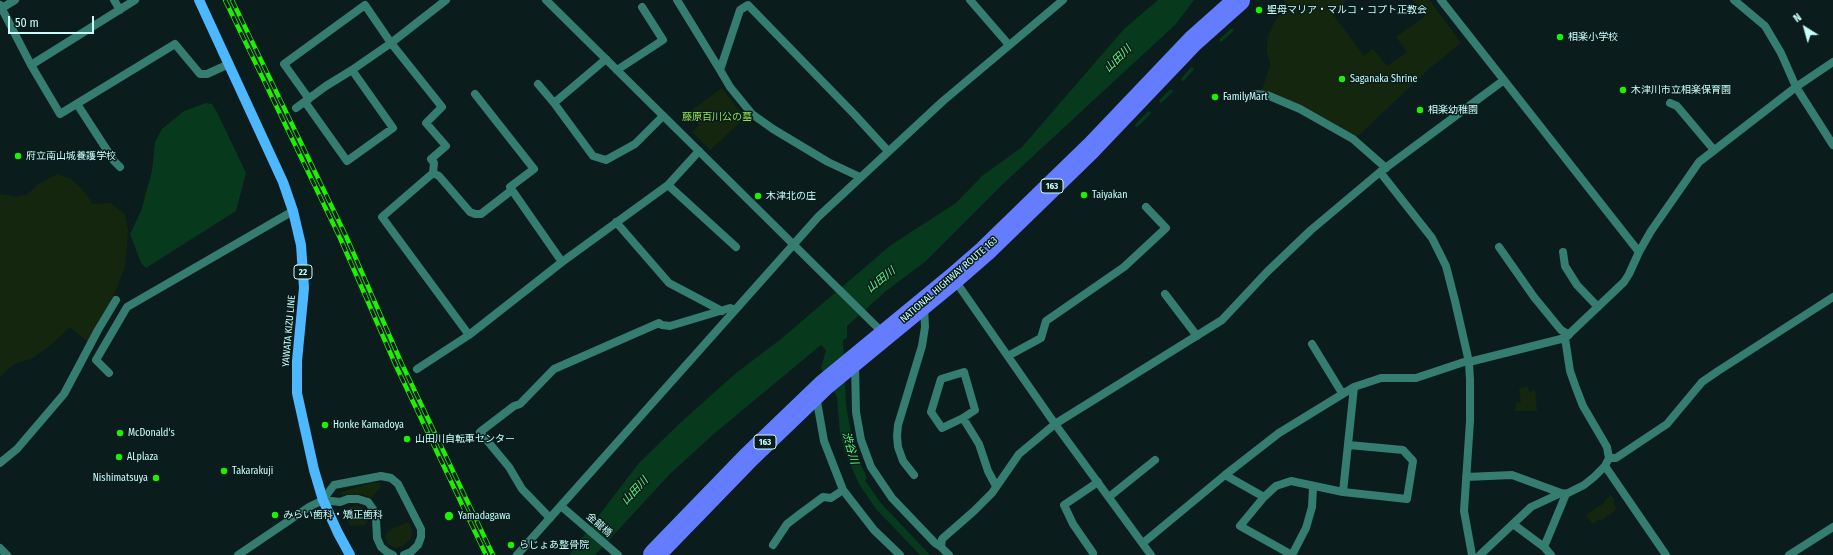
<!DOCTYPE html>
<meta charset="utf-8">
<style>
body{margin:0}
#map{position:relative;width:1833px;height:555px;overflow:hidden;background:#0b1c1c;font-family:"Fira Sans Condensed",sans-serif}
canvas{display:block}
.north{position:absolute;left:1785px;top:8px;width:40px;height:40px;-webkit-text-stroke:3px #0b1c1c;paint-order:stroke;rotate:323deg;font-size:11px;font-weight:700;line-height:16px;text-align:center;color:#c6fff9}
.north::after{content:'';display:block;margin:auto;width:14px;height:18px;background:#c6fff9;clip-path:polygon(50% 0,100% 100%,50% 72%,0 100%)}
.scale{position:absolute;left:8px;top:16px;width:86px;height:18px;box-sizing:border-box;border:2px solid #c6fff9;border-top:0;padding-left:5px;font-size:12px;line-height:14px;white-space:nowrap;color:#c6fff9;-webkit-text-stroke:3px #0b1c1c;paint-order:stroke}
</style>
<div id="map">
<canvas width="1833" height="555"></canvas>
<div class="north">N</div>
<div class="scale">50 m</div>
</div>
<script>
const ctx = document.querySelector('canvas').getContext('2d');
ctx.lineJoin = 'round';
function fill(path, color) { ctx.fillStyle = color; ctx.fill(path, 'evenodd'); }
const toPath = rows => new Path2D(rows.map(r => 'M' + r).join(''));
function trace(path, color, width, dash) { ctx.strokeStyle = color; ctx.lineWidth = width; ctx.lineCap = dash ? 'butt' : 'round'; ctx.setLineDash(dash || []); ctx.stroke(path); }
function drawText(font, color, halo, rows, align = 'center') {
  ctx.font = font + ' "Fira Sans Condensed","Noto Sans JP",sans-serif'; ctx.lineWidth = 3; ctx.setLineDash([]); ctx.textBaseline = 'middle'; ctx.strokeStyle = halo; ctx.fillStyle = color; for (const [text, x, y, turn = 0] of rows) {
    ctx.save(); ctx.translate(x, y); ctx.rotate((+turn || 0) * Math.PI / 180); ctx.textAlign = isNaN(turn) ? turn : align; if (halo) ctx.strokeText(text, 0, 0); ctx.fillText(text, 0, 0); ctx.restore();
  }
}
fill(toPath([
 [1284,0,1347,0,1332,13,1364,56,1373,49,1387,66,1407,52,1396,37,1425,16,1413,0,1429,0,1461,43,1430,68,1356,138,1306,109,1262,90,1270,65,1267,52,1267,39,1274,23,1280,15,1284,7],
 [722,88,737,108,746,117,710,150,692,132,699,125,689,112],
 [58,174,71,179,81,188,93,204,110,203,125,214,128,231,125,267,114,295,88,342,70,327,51,345,31,359,14,364,0,377,0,194,17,197,28,194,38,184],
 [1528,386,1529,392,1535,390,1537,411,1515,411,1516,403,1521,402,1519,389],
 [371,483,381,483,380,488,371,498,362,494,342,495,341,492],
 [1611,495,1615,500,1613,502,1617,509,1601,521,1600,519,1593,524,1586,515,1604,503,1604,501],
 [353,506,358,506,364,509,367,514,367,522,365,525,350,526,345,514,346,508],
 [407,522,410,523,411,527,412,534,410,540,401,547,396,548,388,544,385,538,386,534,390,530]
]), '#14270e');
fill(toPath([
 [1158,0,1194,0,1176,24,1004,183,926,261,886,291,847,326,847,338,843,340,846,405,854,449,867,478,865,480,880,502,930,555,920,555,876,509,859,484,845,452,840,434,837,397,821,368,826,350,821,345,715,433,670,474,595,555,569,555,638,464,679,424,736,373,781,339,891,245,956,203,982,176,1022,147,1124,29],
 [206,103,212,104,217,112,246,173,236,211,146,268,141,263,130,234,141,211,152,171,155,142,162,129,184,111]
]), '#07391c');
trace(toPath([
 [1221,40,1232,30],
 [1183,79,1192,69],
 [1161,101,1171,91],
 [1137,125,1149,113]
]), '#07391c', 3.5);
trace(toPath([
 [114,0,120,10],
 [677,0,720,70],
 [970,0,1009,45],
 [1441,0,1639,252],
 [1734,0,1765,26,1781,53,1796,87,1833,145],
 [0,5,31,65,60,114,175,44,200,74,207,74,229,64],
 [2,8,15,0],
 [31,65,135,0],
 [617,70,663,40,642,7],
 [538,84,554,103,593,156,606,160,635,144,663,116],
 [475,94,534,169,510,187,512,190],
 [1255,94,1267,95,1300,109,1353,139,1386,168],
 [309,99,284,64,365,5,391,43,442,107,426,123,446,146,431,159,434,163,433,173],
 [305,102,347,161,393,128,352,70],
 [554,103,606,59],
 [1670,103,1677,106,1714,150],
 [77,104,114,161,120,167],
 [296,108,326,86,352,70,391,43,446,0],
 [1380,172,1432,238,1446,266,1455,301,1469,362,1470,380,1470,421,1464,511,1472,555],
 [860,177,828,162,773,129,752,114,730,87,720,70,740,10,748,5,855,115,888,151],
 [668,185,736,247],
 [616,222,669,283,722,311],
 [1499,247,1534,297,1561,330,1569,335],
 [1563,252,1565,266,1577,285,1598,307],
 [562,262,668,185,699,151],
 [954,279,1055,424,1151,555],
 [1165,294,1197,336],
 [1312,344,1342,393],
 [1008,356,1041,338,1046,321,1124,267,1166,228,1146,207],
 [855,363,856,412,861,440,871,467,892,498,935,543,941,547],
 [417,369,469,335,562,262,512,190,481,214,475,214,470,212,439,176,433,173,382,217,469,335],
 [964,372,975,410,963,418,942,428,931,412,941,379,964,372],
 [109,373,96,360,127,307,293,211],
 [816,396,824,441,843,490,874,530,900,555],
 [963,418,979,444,988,471,996,486],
 [1609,458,1616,458,1667,424,1702,382,1718,371,1833,297],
 [0,463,17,449,64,394,98,330,116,300],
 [1605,466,1666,555],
 [914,475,903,461,898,447,897,436,898,425,922,346,925,327,924,306],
 [1225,475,1264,497,1276,486,1291,481,1343,492,1354,387],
 [1466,477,1512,475,1561,493],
 [1343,492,1407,499,1413,461,1403,450,1349,445],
 [1109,497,1155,460],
 [1264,497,1240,526,1292,555,1306,528,1312,507,1313,487],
 [323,500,340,502,348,499,358,499,368,502,373,509,376,519,377,538,381,547,387,552,393,555],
 [561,506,618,555],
 [550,518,522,489,509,467,480,432,514,406,520,404,554,369,659,323,662,325,670,326,730,308,735,310],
 [1513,524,1544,547,1551,555],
 [1143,543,1225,475,1279,433,1354,387,1381,378,1416,378,1464,362,1469,362,1565,338,1624,282,1629,274,1639,252,1651,231,1699,162,1796,87,1833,62],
 [773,545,787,524,800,514,823,497,831,498,843,490],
 [1544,547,1566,494],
 [0,548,7,555],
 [1093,553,1073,524,1064,505,1098,482],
 [238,555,309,507,323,500,334,485,381,476,391,478,398,484,421,529,421,537,418,545,411,552,404,555],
 [949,555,941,547,942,539,974,511,992,493,1019,454,1055,424,1222,320,1267,272,1311,230,1380,172,1504,80],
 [1480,555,1531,507,1561,493,1566,494,1584,485,1594,477,1605,466,1609,458,1607,447,1583,406,1576,388,1570,371,1565,338],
 [1789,555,1833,527]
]), '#347d70', 8);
trace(toPath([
 [546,0,884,334],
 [517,555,818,217,943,101,1063,0]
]), '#347d70', 8);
trace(toPath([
 [199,0,283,182,293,211,301,245,304,288,297,361,297,393,314,470,323,500,338,533,350,555]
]), '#4db7ff', 10);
trace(toPath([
 [654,555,749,457,824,385,954,278,985,251,1091,148,1193,41,1239,0]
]), '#647cff', 22);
const rail = toPath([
 [225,0,340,238,396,366,486,555],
 [232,0,346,236,401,362,493,555]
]);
trace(rail, '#1df100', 4.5);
trace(rail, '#0b1c1c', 3, [9]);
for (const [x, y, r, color] of [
 [1259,10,4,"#1df100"],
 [1560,37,4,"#1df100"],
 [1342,79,4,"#1df100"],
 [1623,90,4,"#1df100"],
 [1215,97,4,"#1df100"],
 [1420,110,4,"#1df100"],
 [18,156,4,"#1df100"],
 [1084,195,4,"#1df100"],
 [758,196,4,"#1df100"],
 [325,425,4,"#1df100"],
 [120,433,4,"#1df100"],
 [407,439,4,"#1df100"],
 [119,457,4,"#1df100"],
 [224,471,4,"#1df100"],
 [156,478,4,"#1df100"],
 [275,515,4,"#1df100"],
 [449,516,5,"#1df100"],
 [511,545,4,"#1df100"]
]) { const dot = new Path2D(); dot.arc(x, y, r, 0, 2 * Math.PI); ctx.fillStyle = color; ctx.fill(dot); trace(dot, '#0b1c1c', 1.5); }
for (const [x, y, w] of [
 [1052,186,22],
 [303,272,18],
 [765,442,22]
]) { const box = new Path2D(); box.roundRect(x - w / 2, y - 7, w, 14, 3); ctx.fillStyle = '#0b1c1c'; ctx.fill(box); trace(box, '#c6fff9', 1); }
drawText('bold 9px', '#c6fff9', null, [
 ["163",1052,186],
 ["22",303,272],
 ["163",765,442]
]);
drawText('10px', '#c6fff9', '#0b1c1c', [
 ["聖母マリア・マルコ・コプト正教会",1267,10],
 ["相楽小学校",1568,37],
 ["Saganaka Shrine",1350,79],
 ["木津川市立相楽保育園",1631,90],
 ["FamilyMart",1223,97],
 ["相楽幼稚園",1428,110],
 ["府立南山城養護学校",26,156],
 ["Taiyakan",1092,195],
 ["木津北の庄",766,196],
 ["Honke Kamadoya",333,425],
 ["McDonald's",128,433],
 ["山田川自転車センター",415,439],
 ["ALplaza",127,457],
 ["Takarakuji",232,471],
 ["Nishimatsuya",148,478,"right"],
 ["みらい歯科・矯正歯科",283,515],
 ["Yamadagawa",458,516],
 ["らじょあ整骨院",519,545]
], 'left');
drawText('10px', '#94e24f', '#0b1c1c', [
 ["藤原百川公の墓",717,117]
]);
drawText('10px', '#c6fff9', '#0b1c1c', [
 ["NATIONAL HIGHWAY ROUTE 163",949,280,-41],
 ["YAWATA KIZU LINE",289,331,-85],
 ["金龍橋",599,525,41]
]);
drawText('italic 11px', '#54ff7e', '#0b1c1c', [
 ["山田川",1118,59,-45],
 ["山田川",881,280,-39],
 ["渋谷川",850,448,74],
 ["山田川",635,491,-47]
]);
</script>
